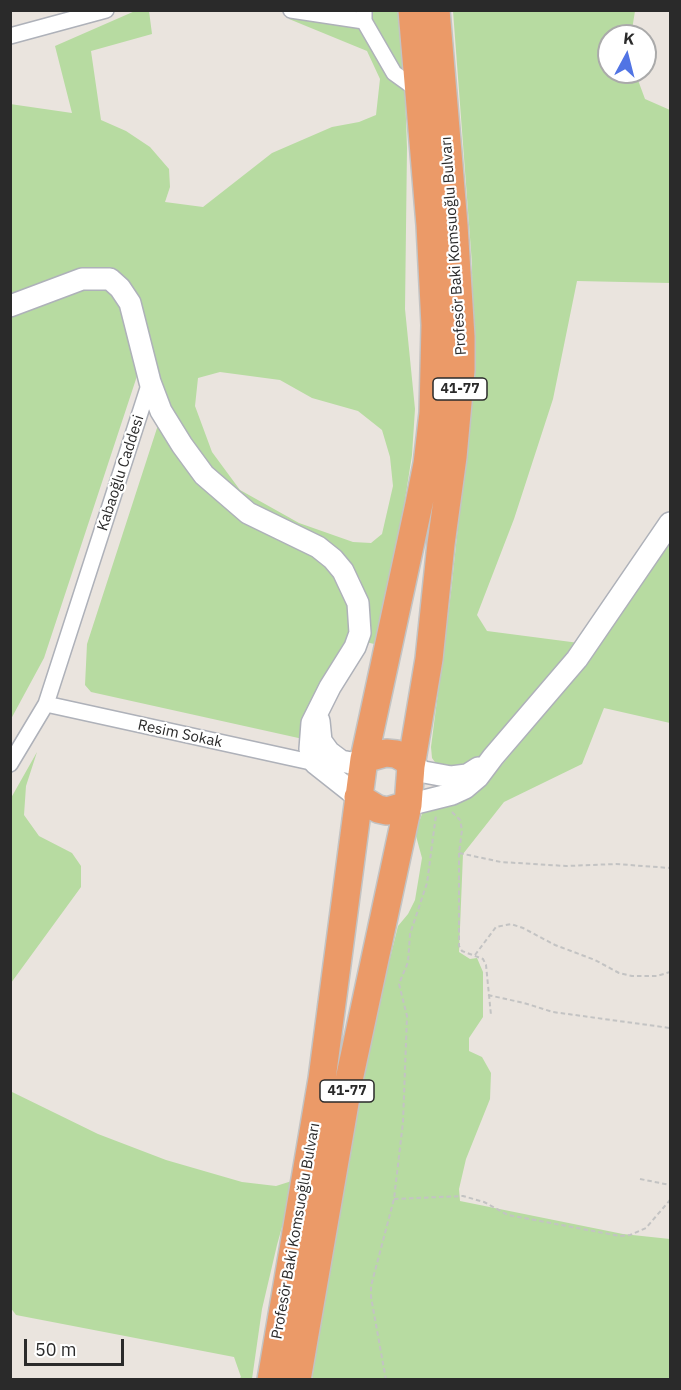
<!DOCTYPE html>
<meta charset="utf-8">
<style>
body{margin:0}
#map{position:relative;width:681px;height:1390px;overflow:hidden;background:#eae4de;font-family:"IBM Plex Sans",sans-serif}
canvas{display:block}
.frame{position:absolute;inset:0;border:12px solid #2a2a2a;pointer-events:none}
.north{position:absolute;left:597px;top:24px;width:60px;height:60px;box-sizing:border-box;background:#fff;border:2px solid #aaa;border-radius:50%;rotate:7deg;font-size:16px;font-weight:700;line-height:24px;text-align:center;color:#2a2a2a}
.north::after{content:'';display:block;margin:auto;width:21px;height:27px;background:#5174e4;clip-path:polygon(50% 0,100% 100%,50% 72%,0 100%)}
.scale{position:absolute;left:24px;top:1339px;width:100px;height:27px;box-sizing:border-box;border:3px solid #2a2a2a;border-top:0;padding-left:8px;font-size:18px;line-height:21px;white-space:nowrap;color:#2a2a2a;-webkit-text-stroke:4px #fff;paint-order:stroke}
</style>
<div id="map">
<canvas width="681" height="1390"></canvas>
<div class="frame"></div>
<div class="north">K</div>
<div class="scale">50 m</div>
</div>
<script>
const ctx = document.querySelector('canvas').getContext('2d');
ctx.lineJoin = 'round';
function fill(path, color) { ctx.fillStyle = color; ctx.fill(path, 'evenodd'); }
const toPath = rows => new Path2D(rows.map(r => 'M' + r).join(''));
function trace(path, color, width, dash) { ctx.strokeStyle = color; ctx.lineWidth = width; ctx.lineCap = dash ? 'butt' : 'round'; ctx.setLineDash(dash || []); ctx.stroke(path); }
function drawText(font, color, halo, rows, align = 'center') {
  ctx.font = font + ' "IBM Plex Sans",sans-serif'; ctx.lineWidth = 4.5; ctx.setLineDash([]); ctx.textBaseline = 'middle'; ctx.strokeStyle = halo; ctx.fillStyle = color; for (const [text, x, y, turn = 0] of rows) {
    ctx.save(); ctx.translate(x, y); ctx.rotate((+turn || 0) * Math.PI / 180); ctx.textAlign = isNaN(turn) ? turn : align; if (halo) ctx.strokeText(text, 0, 0); ctx.fillText(text, 0, 0); ctx.restore();
  }
}
fill(toPath([
 [135,11,149,11,152,34,91,51,101,120,126,131,150,147,169,169,170,187,165,202,203,207,272,153,332,127,359,122,376,115,380,79,367,51,289,19,291,11,400,11,404,64,407,148,405,309,415,409,412,455,382,646,366,642,365,607,360,579,345,556,319,540,246,503,216,478,170,412,119,274,11,298,10,104,72,113,55,46],
 [220,372,280,380,312,398,358,411,382,430,390,457,393,486,382,534,371,543,353,542,299,523,240,490,212,452,195,406,198,378],
 [453,11,635,11,631,36,609,36,609,72,635,72,645,99,670,110,670,283,577,281,553,399,514,519,477,615,487,631,579,643,481,762,462,771,437,765,432,758,431,747,451,592,473,385,472,264],
 [92,285,109,287,124,302,137,376,44,658,11,719,11,312],
 [158,425,313,554,345,583,354,629,303,739,91,692,85,685,87,644],
 [670,541,670,723,604,708,582,764,504,802,463,854,459,952,470,959,477,958,483,972,483,1017,469,1038,469,1051,482,1057,491,1073,490,1099,466,1159,459,1189,460,1201,623,1234,670,1239,670,1379,312,1380,326,1283,370,1039,398,926,408,914,415,900,422,858,416,836,418,825,422,814,436,804,486,784,588,661],
 [37,752,26,786,24,815,39,836,72,853,81,866,81,887,11,983,11,798],
 [10,1091,98,1134,166,1160,242,1182,276,1186,295,1180,277,1245,262,1309,252,1379,239,1379,241,1377,234,1357,16,1315,10,1307]
]), '#b7dba1');
const street = toPath([
 [291,10,364,21,364,11],
 [364,21,394,73,419,91],
 [10,36,106,10],
 [46,704,315,763],
 [10,764,46,704,150,382]
]);
const secondary = toPath([
 [10,306,82,279,110,279,120,288,130,303,150,382,161,411,182,445,204,475,248,513,318,547,333,559,343,571,358,603,360,633,355,647,330,687,312,723,310,749,315,763,358,797],
 [319,721,321,741,329,752,341,761,351,763,364,759],
 [411,766,424,772,451,777,467,775,478,768],
 [408,805,452,794,465,788,478,777,493,757,577,659,670,523]
]);
const highway = toPath([
 [364,759,386,753,396,754,405,759,411,766],
 [358,797,378,809,387,811,408,805],
 [271,1380,322,1079,364,759,419,504,427,464,433,413,435,325,430,225,412,10],
 [297,1380,349,1080,408,805,411,766,429,659,441,544,453,457,461,370,461,337,454,225,436,10]
]);
trace(street, '#aeb1b9', 18);
trace(secondary, '#aeb1b9', 24);
trace(highway, '#c3c3c3', 30);
trace(toPath([
 [452,812,460,820,462,830,459,853,501,862,566,866,616,864,670,868],
 [459,853,459,946,462,951,483,959,486,965,491,1015],
 [475,955,496,927,511,924,523,928,555,945,595,960,619,973,632,976,657,976,670,972],
 [488,995,524,1003,553,1012,670,1028],
 [640,1179,670,1185],
 [394,1199,463,1196,484,1202,508,1215,620,1236,630,1235,646,1228,670,1200],
 [386,1380,371,1297,371,1286,394,1199,403,1122,407,1016,399,984,408,962,410,934,427,883,436,815]
]), '#c3c3c3', 2, [4.5, 3]);
trace(street, '#fff', 15);
trace(secondary, '#fff', 21);
trace(highway, '#eb9a68', 27);
for (const [x, y, w] of [
 [460,389,54],
 [347,1091,54]
]) { const box = new Path2D(); box.roundRect(x - w / 2, y - 11, w, 22, 4.5); ctx.fillStyle = '#fff'; ctx.fill(box); trace(box, '#2a2a2a', 1.5); }
drawText('bold 14px', '#2a2a2a', null, [
 ["41-77",460,389],
 ["41-77",347,1091]
]);
drawText('15px', '#2a2a2a', '#fff', [
 ["Profesör Baki Komsuoğlu Bulvarı",454,246,-94],
 ["Kabaoğlu Caddesi",121,473,-72],
 ["Resim Sokak",180,734,12],
 ["Profesör Baki Komsuoğlu Bulvarı",296,1231,-80]
]);
</script>
